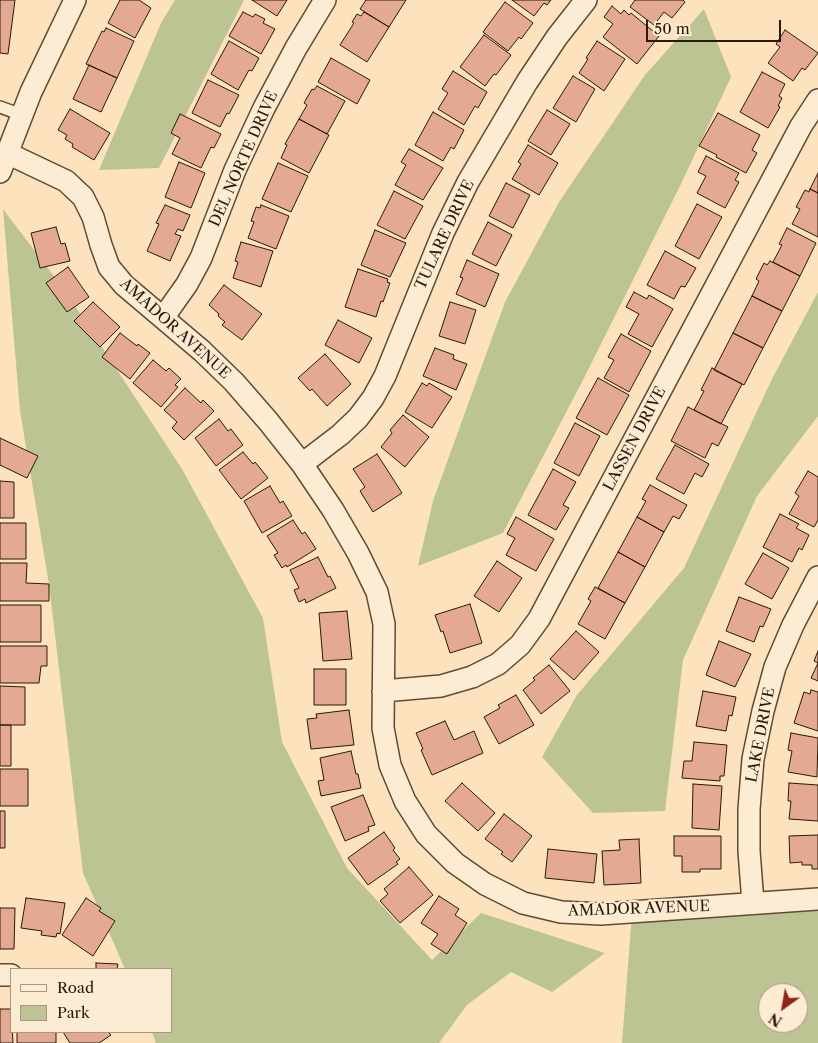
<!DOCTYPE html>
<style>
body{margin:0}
#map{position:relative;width:818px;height:1043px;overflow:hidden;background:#fce2bd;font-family:"Libre Caslon Text",serif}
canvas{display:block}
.legend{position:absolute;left:10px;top:968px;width:162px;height:65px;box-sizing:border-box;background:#fdecd4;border:1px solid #a99782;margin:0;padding:6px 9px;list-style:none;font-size:15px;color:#2c1808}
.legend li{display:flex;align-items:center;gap:10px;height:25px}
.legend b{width:25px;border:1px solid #a99782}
.north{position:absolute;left:758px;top:983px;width:50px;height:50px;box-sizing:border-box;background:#fdecd4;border:1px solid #a99782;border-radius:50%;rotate:212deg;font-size:14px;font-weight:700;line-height:20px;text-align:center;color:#2c1808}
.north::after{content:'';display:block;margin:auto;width:18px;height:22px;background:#8f2418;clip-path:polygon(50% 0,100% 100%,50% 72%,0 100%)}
.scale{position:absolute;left:646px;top:20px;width:135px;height:22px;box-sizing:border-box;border:2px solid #2c1808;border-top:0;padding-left:6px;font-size:15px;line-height:18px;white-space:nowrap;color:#2c1808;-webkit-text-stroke:4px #fdecd4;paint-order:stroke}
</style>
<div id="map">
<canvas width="818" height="1043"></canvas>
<ul class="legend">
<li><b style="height:6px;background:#fdecd4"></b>Road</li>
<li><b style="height:14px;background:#bcc494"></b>Park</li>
</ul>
<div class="north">N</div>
<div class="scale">50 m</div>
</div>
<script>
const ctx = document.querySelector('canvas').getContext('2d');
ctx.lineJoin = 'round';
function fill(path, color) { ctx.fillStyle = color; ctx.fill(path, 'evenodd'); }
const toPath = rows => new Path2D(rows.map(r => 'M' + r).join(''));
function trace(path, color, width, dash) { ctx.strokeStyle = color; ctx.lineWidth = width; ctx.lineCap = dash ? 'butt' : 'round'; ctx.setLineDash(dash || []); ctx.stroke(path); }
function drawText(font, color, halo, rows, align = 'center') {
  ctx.font = font + ' "Libre Caslon Text",serif'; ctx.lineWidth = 4.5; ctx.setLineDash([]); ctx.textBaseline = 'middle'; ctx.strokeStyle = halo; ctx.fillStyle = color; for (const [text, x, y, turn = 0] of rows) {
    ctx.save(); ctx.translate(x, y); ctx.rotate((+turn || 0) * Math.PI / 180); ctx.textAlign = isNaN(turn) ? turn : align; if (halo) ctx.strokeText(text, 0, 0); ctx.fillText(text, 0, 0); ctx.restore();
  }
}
fill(toPath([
 [175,0,244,0,159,168,99,170,161,23],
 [704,9,731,77,681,184,582,382,503,533,418,566,433,501,505,302,559,202,645,75],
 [3,209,66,292,182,469,263,618,282,742,347,868,432,960,481,913,605,953,552,992,511,972,467,1005,439,1043,156,1043,152,1032,171,1032,171,969,125,969,83,873,49,584,20,411],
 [818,292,818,416,757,496,683,660,665,811,593,813,542,757,577,695,684,568,771,381],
 [818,901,818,1043,622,1043,632,914],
 [768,993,798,993,798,1023,768,1023]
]), '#bcc494');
const building = toPath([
 [0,0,15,0,8,54,0,53,0,0],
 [120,0,139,0,151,8,135,38,108,23,120,0],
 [252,0,287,0,277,16,252,0],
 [366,0,406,0,389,27,360,9,366,0],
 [512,0,551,0,547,5,544,3,534,16,512,0],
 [635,0,683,0,685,2,672,18,664,12,654,25,630,7,635,0],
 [505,2,533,23,521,39,519,37,508,51,483,32,505,2],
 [612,6,621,14,624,10,629,15,631,13,659,36,637,64,603,37,613,24,604,17,612,6],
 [243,12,253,17,255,14,265,19,263,23,275,29,261,54,229,36,243,12],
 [364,12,389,27,367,62,340,45,354,23,352,22,357,14,361,16,364,12],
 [106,28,134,41,117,78,86,64,102,31,104,32,106,28],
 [785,30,818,53,805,70,802,68,793,81,768,63,780,47,776,44,785,30],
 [484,35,511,55,496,75,494,74,485,86,460,67,484,35],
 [229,41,259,58,252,71,249,70,238,90,211,74,229,41],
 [597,41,625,59,604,91,579,73,588,59,586,58,597,41],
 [331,58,370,80,357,104,318,82,331,58],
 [89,65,117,78,101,112,73,99,89,65],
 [453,71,487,92,478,108,475,106,464,125,438,109,448,93,442,89,453,71],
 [762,72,785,84,779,96,782,98,778,106,780,107,768,128,740,112,762,72],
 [573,76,595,89,576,122,553,108,573,76],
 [208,80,239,95,229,114,227,113,220,127,192,113,208,80],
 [317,86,345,101,327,134,299,119,307,105,304,103,312,89,314,90,317,86],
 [70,109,110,133,94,160,72,147,73,144,65,139,67,135,58,130,70,109],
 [547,110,570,124,551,155,528,141,547,110],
 [433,112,464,130,454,149,451,147,443,161,415,145,433,112],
 [718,113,760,135,752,150,757,153,746,173,716,157,717,155,699,146,718,113],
 [180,114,221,134,214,148,211,147,201,168,172,154,180,138,171,133,180,114],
 [299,119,329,135,309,173,281,158,287,145,285,144,299,119],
 [528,145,558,163,539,195,512,179,521,164,518,162,528,145],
 [409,149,443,168,423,200,395,185,406,165,401,162,409,149],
 [706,156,739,173,735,180,739,182,725,208,697,193,706,176,698,172,706,156],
 [179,162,205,173,191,208,165,197,179,162],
 [278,163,308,176,291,212,262,199,278,163],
 [818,173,818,193,810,189,818,173],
 [506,183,530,195,513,228,489,216,506,183],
 [810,189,818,193,818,237,792,224,800,209,796,207,805,190,809,192,810,189],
 [394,191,423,206,405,239,377,225,394,191],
 [697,204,722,217,699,259,675,246,697,204],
 [165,205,190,215,183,231,178,229,175,234,181,236,170,261,147,251,159,224,156,223,165,205],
 [261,205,289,216,276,249,248,238,254,222,251,221,256,207,260,208,261,205],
 [488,222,512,235,496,266,472,254,488,222],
 [56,227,61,244,65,243,70,261,40,268,31,233,56,227],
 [787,228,816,243,800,276,773,262,782,245,779,244,787,228],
 [375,230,406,243,390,277,361,265,375,230],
 [241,242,273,251,261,287,233,278,238,262,235,261,241,242],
 [665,251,696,268,685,287,681,286,674,299,647,285,665,251],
 [467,260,499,274,485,307,456,294,463,278,460,277,467,260],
 [770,261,800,276,782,311,752,296,759,281,756,279,764,263,767,265,770,261],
 [68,267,89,297,67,312,46,283,68,267],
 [358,269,388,279,387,282,390,283,383,302,381,301,376,317,345,307,358,269],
 [224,285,262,314,242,340,222,325,225,322,218,316,219,314,209,305,224,285],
 [634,292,647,299,649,295,673,309,652,347,628,334,639,314,626,307,634,292],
 [752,296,782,311,763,348,733,333,752,296],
 [93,302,120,327,100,347,74,321,93,302],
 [450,302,476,310,465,344,439,336,450,302],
 [338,320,372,338,359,363,325,345,338,320],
 [120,333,137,346,138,344,150,353,130,379,102,357,120,333],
 [733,333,763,348,744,385,714,370,733,333],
 [621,334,651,351,629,392,604,378,614,360,608,357,621,334],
 [435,348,454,355,453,359,467,364,456,390,423,376,435,348],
 [325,354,351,384,327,406,312,389,310,391,298,378,325,354],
 [153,360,166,371,169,368,181,379,175,385,178,387,161,407,133,383,153,360],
 [712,368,742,384,721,424,694,410,704,391,701,390,712,368],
 [598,378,629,395,607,435,576,418,598,378],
 [422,383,427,386,429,383,452,397,432,428,405,412,422,383],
 [185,388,201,403,203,400,214,411,184,440,172,428,177,422,164,410,185,388],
 [688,407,728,427,718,446,712,443,705,458,671,441,688,407],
 [403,415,429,437,405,467,381,447,392,433,390,430,403,415],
 [219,419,228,431,231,429,243,445,216,466,195,438,219,419],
 [575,423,600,436,579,476,554,463,575,423],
 [0,438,38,456,27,478,0,465,0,438],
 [675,445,709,464,702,477,695,473,684,494,656,479,675,445],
 [243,452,253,464,255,462,268,478,241,499,219,470,243,452],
 [377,454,402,493,373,512,360,491,365,487,353,469,377,454],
 [553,469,576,482,563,505,569,508,556,530,528,515,553,469],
 [808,471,818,477,818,520,814,527,789,514,799,496,795,493,808,471],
 [0,481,14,482,14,518,0,518,0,481],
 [650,485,687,505,679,519,673,516,664,532,637,517,646,501,642,499,650,485],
 [270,486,280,503,283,501,292,516,262,533,244,501,270,486],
 [780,514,799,524,796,528,809,535,802,550,799,548,792,562,763,547,780,514],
 [516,517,554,539,536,571,506,555,515,538,507,534,516,517],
 [637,517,664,532,645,567,618,552,637,517],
 [293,520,302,534,305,532,316,549,287,567,286,565,282,568,274,555,278,553,267,536,293,520],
 [0,523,26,523,26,559,0,559,0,523],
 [618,552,645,567,625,603,598,588,618,552],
 [763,553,789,568,772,599,745,584,763,553],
 [318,557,328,577,330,576,336,588,306,603,305,599,299,602,294,590,299,588,290,570,318,557],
 [497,561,522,578,499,612,474,596,497,561],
 [0,563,27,563,26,583,49,584,49,601,0,601,0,563],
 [595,587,625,603,605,639,578,624,591,601,588,599,595,587],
 [739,597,771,609,763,627,760,626,754,642,726,631,739,597],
 [470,604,482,643,450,653,443,631,441,632,435,615,470,604],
 [0,605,41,605,41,642,0,642,0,605],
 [347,611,352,659,323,661,319,613,347,611],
 [576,631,599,652,574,680,550,659,576,631],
 [719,641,751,654,735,687,706,675,719,641],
 [0,646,47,646,47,666,41,666,39,683,0,683,0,646],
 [818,651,818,681,811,678,818,663,814,661,818,651],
 [549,665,570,691,541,714,523,690,535,680,533,678,549,665],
 [314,669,346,669,346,705,314,705,314,669],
 [0,686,25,687,25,725,0,725,0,686],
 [811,690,818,692,818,731,794,723,804,692,810,694,811,690],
 [703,691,736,697,732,716,729,715,726,731,696,726,703,691],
 [516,695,534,725,499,744,484,717,500,708,498,705,516,695],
 [349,710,354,745,311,749,307,719,317,718,316,714,349,710],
 [445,721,454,740,474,731,483,753,432,775,421,750,423,749,416,733,445,721],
 [0,725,11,725,11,766,0,766,0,725],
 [791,733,818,738,817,777,788,772,792,751,788,750,791,733],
 [694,742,727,745,724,776,720,776,720,781,682,778,684,761,692,761,694,742],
 [351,751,356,774,358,774,361,788,321,796,318,781,324,780,320,758,351,751],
 [0,769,28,769,28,806,0,806,0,769],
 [462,783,495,813,478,831,445,801,462,783],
 [789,783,818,785,818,821,789,819,791,801,788,801,789,783],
 [693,784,722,786,719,830,692,828,693,784],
 [363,795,375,825,368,827,369,831,345,841,331,807,363,795],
 [0,811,5,811,5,848,0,848,0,811],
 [504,814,532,836,512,862,501,854,503,852,485,839,504,814],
 [384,832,395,848,393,850,400,859,396,862,398,864,368,885,348,858,384,832],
 [818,835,818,869,812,869,812,865,802,865,802,862,790,863,789,836,818,835],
 [674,836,721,836,721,869,700,869,700,872,682,872,682,856,674,856,674,836],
 [639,839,641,883,604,885,602,851,620,850,619,840,639,839],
 [548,849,597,854,594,883,545,878,548,849],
 [409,867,433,895,400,923,380,901,388,894,384,889,409,867],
 [439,896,459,909,455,915,467,923,447,954,431,944,438,934,421,923,439,896],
 [26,898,65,903,60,934,57,933,56,937,41,935,42,931,21,928,26,898],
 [86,898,101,908,99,911,115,921,93,956,62,935,86,898],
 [0,908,15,908,14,949,0,949,0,908],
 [96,963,118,964,117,969,96,969,96,963],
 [0,1009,11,1009,13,1043,0,1043,0,1009],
 [17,1032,56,1032,56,1043,17,1043,17,1032],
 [63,1032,108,1032,111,1035,99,1043,70,1043,63,1032]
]);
fill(building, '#e3a993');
trace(building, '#2c1808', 1);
const service = toPath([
 [0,107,22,115]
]);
const minor = toPath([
 [7,153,66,181,83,197,93,217,101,245,109,267,124,285,202,351,234,382,268,421,302,464,333,510,358,553,377,592,384,624,383,728,390,765,405,801,426,834,455,863,485,884,523,903,561,912,601,914,818,899],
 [0,172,31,92,75,0],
 [163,318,187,284,201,258,235,170,264,108,296,48,325,0],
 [302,464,340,435,358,418,373,398,385,376,443,233,468,182,527,82,557,37,586,0],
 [383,691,441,686,472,677,498,664,520,645,539,619,801,126,818,100],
 [753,903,749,851,749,809,753,759,763,711,775,667,793,625,818,577],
 [0,975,11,975]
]);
trace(service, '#604a35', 14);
trace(minor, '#604a35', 24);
trace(service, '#fdecd4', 11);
trace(minor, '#fdecd4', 21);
drawText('15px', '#2c1808', '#fdecd4', [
 ["DEL NORTE DRIVE",244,159,-66],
 ["TULARE DRIVE",445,235,-65],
 ["AMADOR AVENUE",175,329,42],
 ["LASSEN DRIVE",635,439,-62],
 ["LAKE DRIVE",761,735,-79],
 ["AMADOR AVENUE",639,909,-2]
]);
</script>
